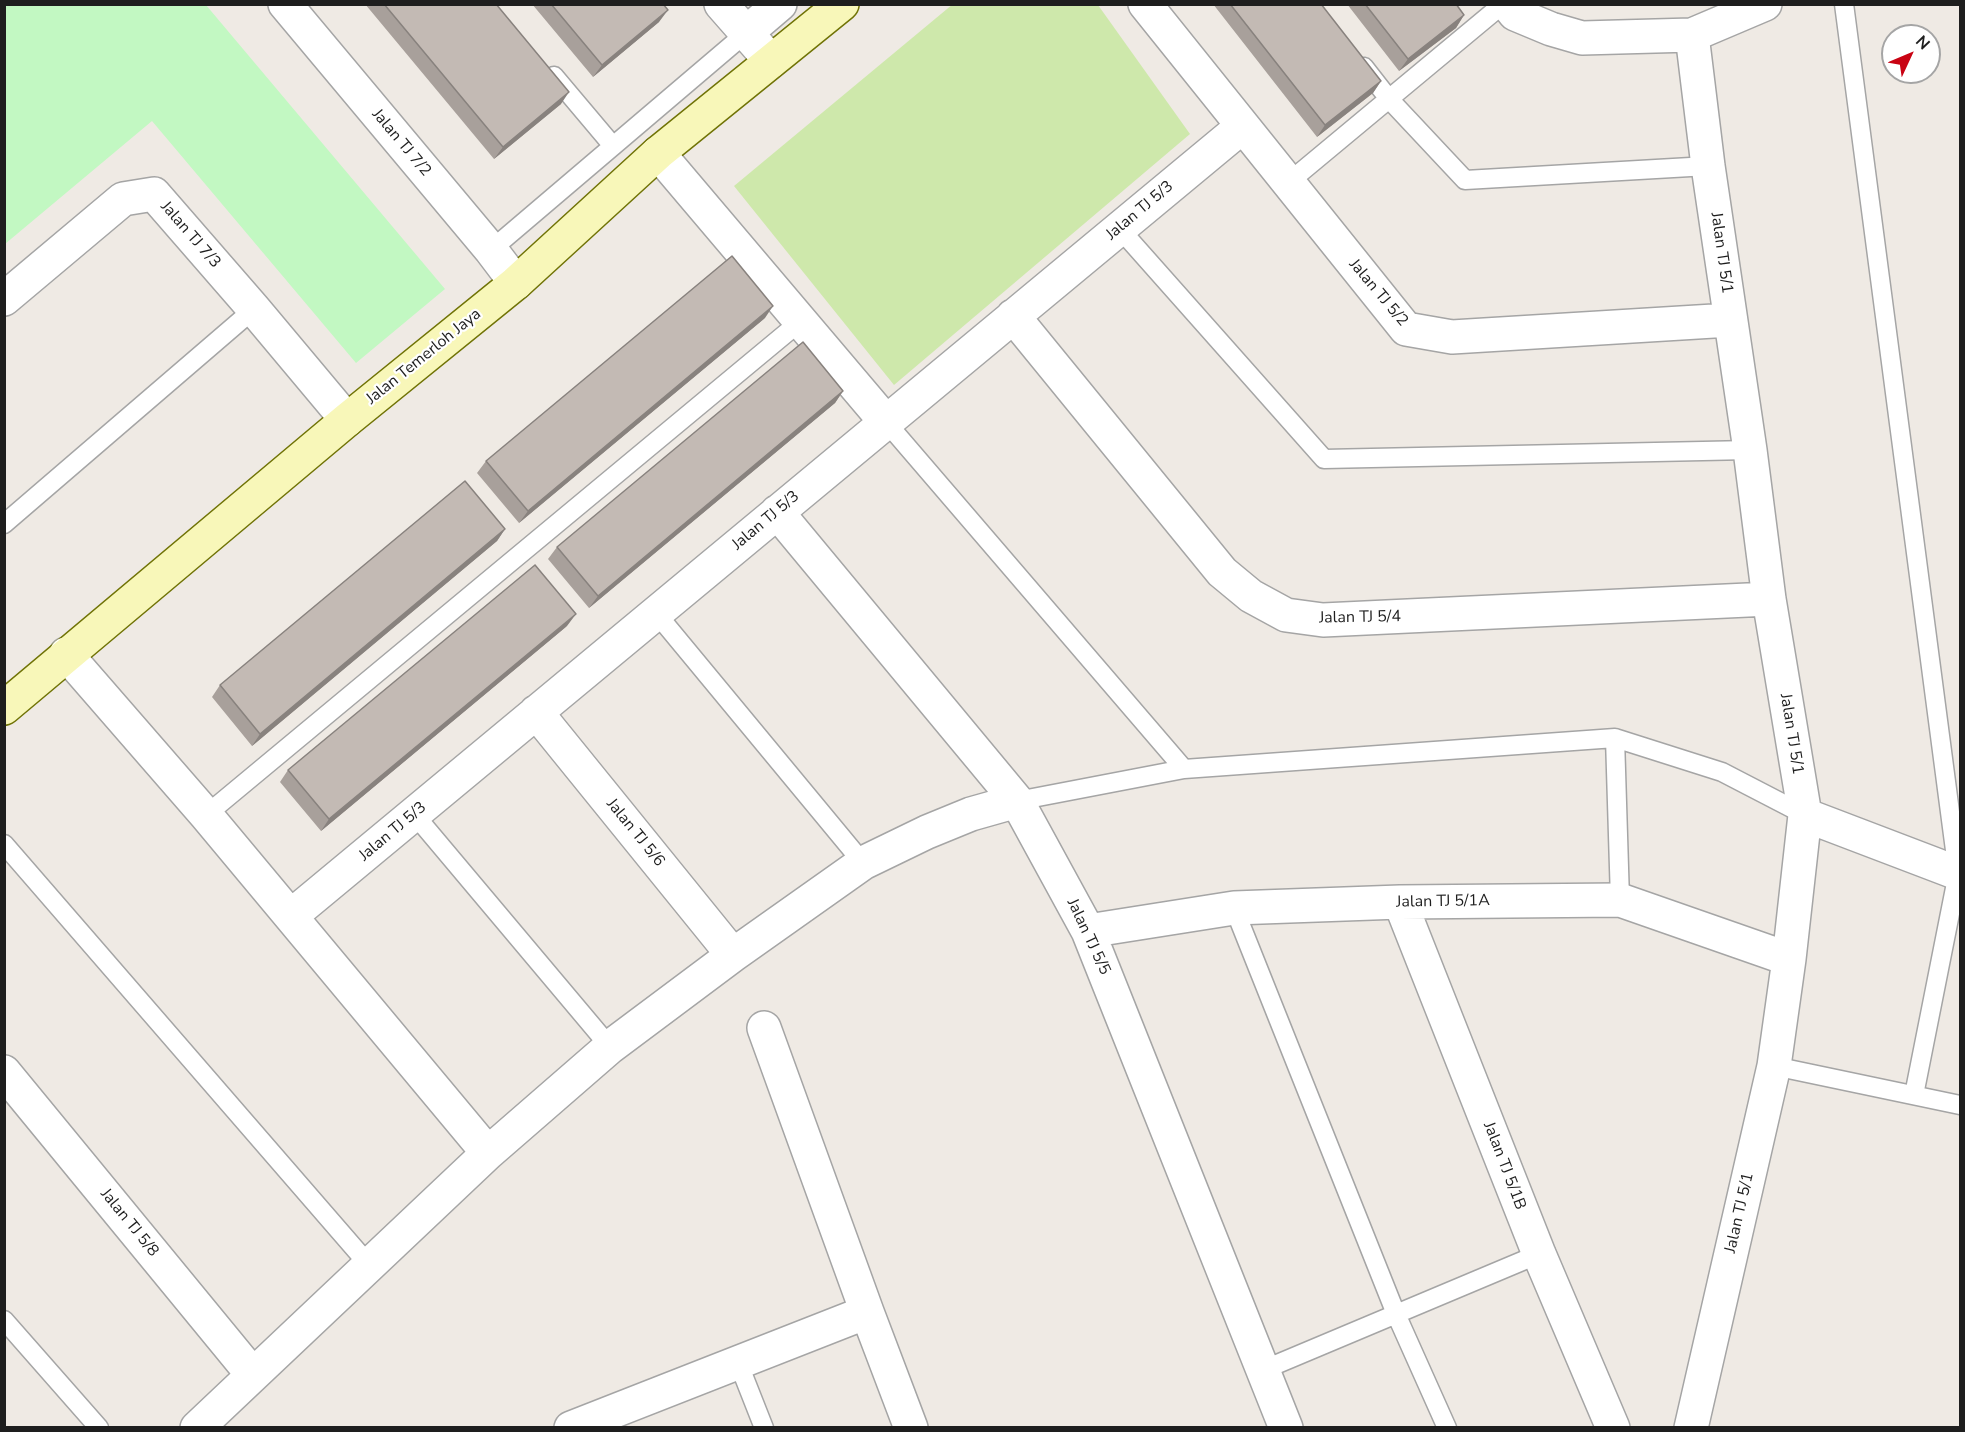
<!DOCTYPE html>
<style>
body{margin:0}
#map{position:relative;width:1965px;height:1432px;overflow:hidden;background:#efeae4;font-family:"Nunito Sans",sans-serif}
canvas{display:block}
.frame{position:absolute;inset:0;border:6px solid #1e1e1e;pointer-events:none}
.north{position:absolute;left:1881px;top:24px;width:60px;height:60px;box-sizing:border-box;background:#fff;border:2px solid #a5a5a5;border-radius:50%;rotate:46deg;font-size:16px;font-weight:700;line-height:24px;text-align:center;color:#1e1e1e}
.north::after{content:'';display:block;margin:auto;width:21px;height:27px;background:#c90313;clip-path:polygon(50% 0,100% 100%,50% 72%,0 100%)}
</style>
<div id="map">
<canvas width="1965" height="1432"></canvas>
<div class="frame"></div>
<div class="north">N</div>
</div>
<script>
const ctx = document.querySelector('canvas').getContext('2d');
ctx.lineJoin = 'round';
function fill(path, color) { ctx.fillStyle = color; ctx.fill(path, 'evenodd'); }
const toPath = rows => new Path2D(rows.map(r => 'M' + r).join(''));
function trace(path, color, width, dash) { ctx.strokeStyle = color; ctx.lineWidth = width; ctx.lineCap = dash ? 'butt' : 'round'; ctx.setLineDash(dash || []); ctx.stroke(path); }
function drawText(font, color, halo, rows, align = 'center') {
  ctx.font = font + ' "Nunito Sans",sans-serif'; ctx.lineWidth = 4.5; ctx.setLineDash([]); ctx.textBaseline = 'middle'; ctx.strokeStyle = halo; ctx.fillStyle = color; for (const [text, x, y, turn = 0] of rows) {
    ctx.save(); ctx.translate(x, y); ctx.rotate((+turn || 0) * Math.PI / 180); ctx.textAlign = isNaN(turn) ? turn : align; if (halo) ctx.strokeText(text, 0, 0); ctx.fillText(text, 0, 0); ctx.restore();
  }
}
fill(toPath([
 [953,4,1098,5,1190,134,894,385,734,186]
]), '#cee8ab');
fill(toPath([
 [5,4,206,5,445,289,356,363,152,121,5,244]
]), '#c2f8c2');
const lane = toPath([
 [1844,4,1958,873,1914,1095],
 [1364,67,1389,99,1465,180,1708,166],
 [554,76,613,146],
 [1289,182,1503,4],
 [1119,228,1324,459,1750,450],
 [491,250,746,33],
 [886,422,1184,769],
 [4,524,254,309],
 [656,613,863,863],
 [1615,738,1620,900],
 [1017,801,1184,769,1615,738,1722,772,1805,815],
 [414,814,610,1047],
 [206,815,802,320],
 [4,844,369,1265],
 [1234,908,1396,1314,1447,1428],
 [1774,1066,1960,1105],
 [4,1320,99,1428],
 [738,1362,764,1428],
 [1263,1370,1539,1254]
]);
const street = toPath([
 [285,4,491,250,516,283],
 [721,4,771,61],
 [1145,4,1406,329,1452,337,1730,320],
 [1507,4,1515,14,1551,29,1582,38,1692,35,1765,4],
 [746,33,780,4],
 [658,153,886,422],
 [4,299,123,199,154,194,254,309,347,420],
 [1013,316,1222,572,1251,596,1286,615,1323,620,1769,599],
 [777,512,1017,801,1088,931,1286,1428],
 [66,654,206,815,488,1153],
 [536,712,733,955],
 [1805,815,1960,874],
 [1400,902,1539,1254,1613,1428],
 [291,916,1243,126],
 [1088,931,1234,908,1400,902,1620,900,1789,959],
 [764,1028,867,1312,911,1428],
 [4,1072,253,1375],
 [197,1428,488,1153,610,1047,733,955,863,863,927,832,971,814,1017,801],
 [571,1428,867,1312],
 [1691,1428,1774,1066,1789,959,1805,815,1769,599,1750,450,1708,166,1692,35]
]);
const secondary = toPath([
 [4,708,347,420,516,283,658,153,842,4]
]);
trace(lane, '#a5a5a5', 21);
trace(street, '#a5a5a5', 36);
trace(secondary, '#707306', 36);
trace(lane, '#fff', 18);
trace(street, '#fff', 33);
trace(secondary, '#f8f7b9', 33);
fill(toPath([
 [365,4,496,4,561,104,494,159],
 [532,4,663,4,659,22,593,77],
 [1213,4,1321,4,1381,81,1373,93,1317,137],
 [1347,4,1456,4,1464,15,1456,28,1399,71],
 [765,318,519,523,477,473,486,461],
 [843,391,835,403,589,608,548,559,557,547],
 [505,529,497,541,252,746,212,697,220,685],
 [567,626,321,831,280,782,288,770]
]), '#a8a09b');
fill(toPath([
 [668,10,659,22,593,77,602,65],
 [1464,15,1456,28,1399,71,1408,59],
 [1381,81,1373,93,1317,137,1325,125],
 [569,92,561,104,494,159,503,147],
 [773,306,765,318,519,523,528,511],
 [843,391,835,403,589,608,598,596],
 [505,529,497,541,252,746,260,734],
 [576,614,567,626,321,831,329,819]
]), '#88827e');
const building = toPath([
 [384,4,496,4,569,92,503,147,384,4],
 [551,4,663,4,668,10,602,65,551,4],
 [1230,4,1321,4,1381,81,1325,125,1230,4],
 [1365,4,1456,4,1464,15,1408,59,1365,4],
 [732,256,773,306,528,511,486,461,732,256],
 [803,342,843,391,598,596,557,547,803,342],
 [465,481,505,529,260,734,220,685,465,481],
 [535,565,576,614,329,819,288,770,535,565]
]);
fill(building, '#c3bab4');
trace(building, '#88827e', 1.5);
drawText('16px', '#1e1e1e', '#fff', [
 ["Jalan TJ 7/2",401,143,50],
 ["Jalan TJ 5/3",1140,211,-40],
 ["Jalan TJ 7/3",190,235,49],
 ["Jalan TJ 5/1",1721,253,82],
 ["Jalan TJ 5/2",1378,293,50],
 ["Jalan Temerloh Jaya",424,357,-39],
 ["Jalan TJ 5/3",766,521,-40],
 ["Jalan TJ 5/4",1360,618,-1],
 ["Jalan TJ 5/1",1791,734,81],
 ["Jalan TJ 5/3",393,832,-40],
 ["Jalan TJ 5/6",635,833,51],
 ["Jalan TJ 5/1A",1443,902,-1],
 ["Jalan TJ 5/5",1088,937,65],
 ["Jalan TJ 5/1B",1504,1166,69],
 ["Jalan TJ 5/1",1740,1213,-77],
 ["Jalan TJ 5/8",129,1223,51]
]);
</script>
